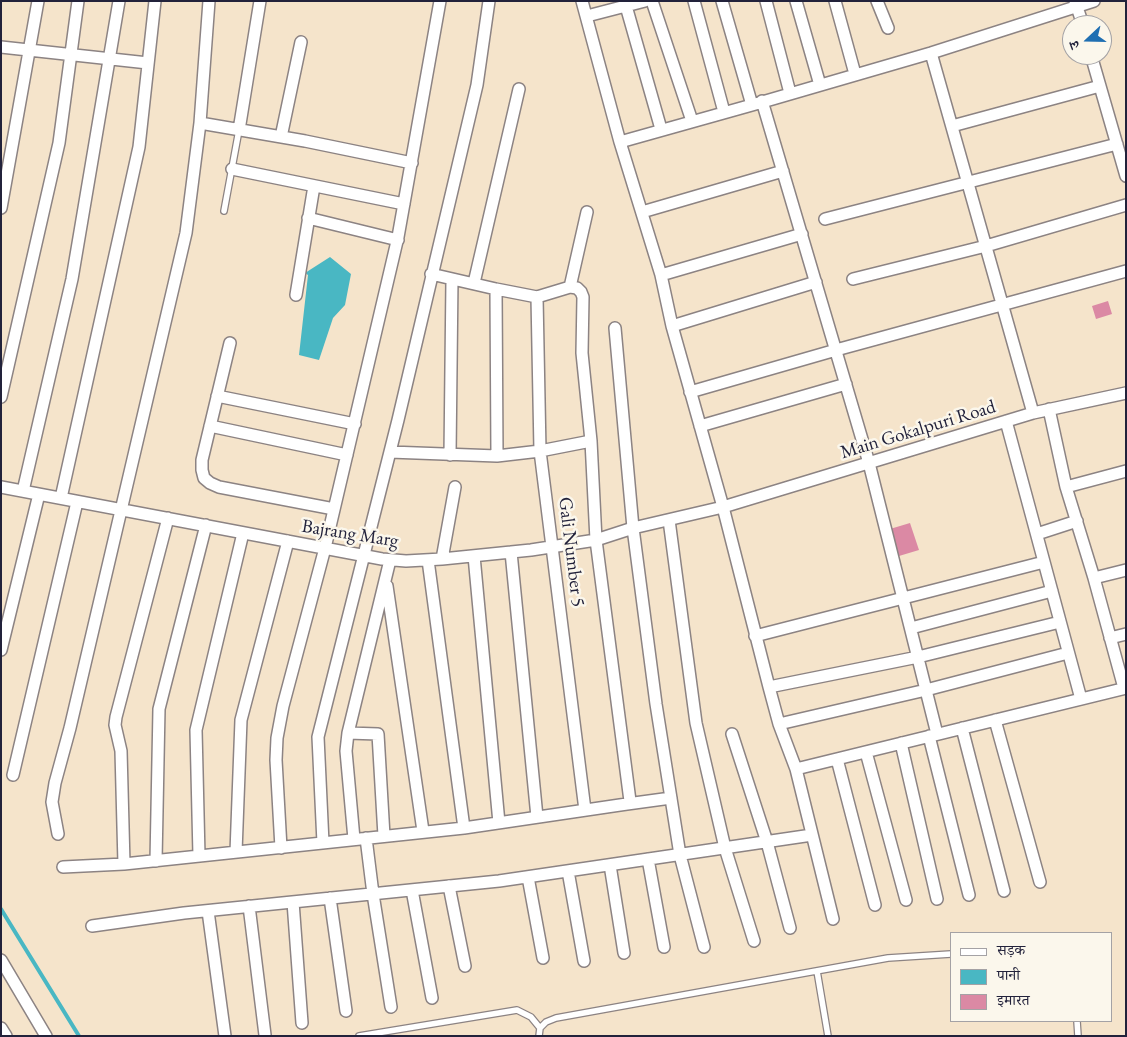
<!DOCTYPE html>
<meta charset="utf-8">
<style>
body{margin:0}
#map{position:relative;width:1127px;height:1037px;overflow:hidden;background:#f5e4cb;font-family:"EB Garamond","Noto Serif Devanagari",serif}
canvas{display:block}
.frame{position:absolute;inset:0;border:2px solid #22223b;pointer-events:none}
.legend{position:absolute;left:950px;top:932px;width:162px;height:90px;box-sizing:border-box;background:#fbf7ec;border:1px solid #a4a2a5;margin:0;padding:6px 9px;list-style:none;font-size:15px;color:#22223b}
.legend li{display:flex;align-items:center;gap:10px;height:25px}
.legend b{width:25px;border:1px solid #a4a2a5}
.north{position:absolute;left:1062px;top:15px;width:50px;height:50px;box-sizing:border-box;background:#fbf7ec;border:1px solid #a4a2a5;border-radius:50%;rotate:249deg;font-size:14px;font-weight:700;line-height:20px;text-align:center;color:#22223b}
.north::after{content:'';display:block;margin:auto;width:18px;height:22px;background:#1f6fb2;clip-path:polygon(50% 0,100% 100%,50% 72%,0 100%)}
</style>
<div id="map">
<canvas width="1127" height="1037"></canvas>
<div class="frame"></div>
<ul class="legend">
<li><b style="height:6px;background:#fff"></b>सड़क</li>
<li><b style="height:14px;background:#49b7c3"></b>पानी</li>
<li><b style="height:14px;background:#db89a4"></b>इमारत</li>
</ul>
<div class="north">उ</div>
</div>
<script>
const ctx = document.querySelector('canvas').getContext('2d');
ctx.lineJoin = 'round';
function fill(path, color) { ctx.fillStyle = color; ctx.fill(path, 'evenodd'); }
const toPath = rows => new Path2D(rows.map(r => 'M' + r).join(''));
function trace(path, color, width, dash) { ctx.strokeStyle = color; ctx.lineWidth = width; ctx.lineCap = dash ? 'butt' : 'round'; ctx.setLineDash(dash || []); ctx.stroke(path); }
function drawText(font, color, halo, rows, align = 'center') {
  ctx.font = font + ' "EB Garamond",serif'; ctx.lineWidth = 5; ctx.setLineDash([]); ctx.textBaseline = 'middle'; ctx.strokeStyle = halo; ctx.fillStyle = color; for (const [text, x, y, turn = 0] of rows) {
    ctx.save(); ctx.translate(x, y); ctx.rotate((+turn || 0) * Math.PI / 180); ctx.textAlign = isNaN(turn) ? turn : align; if (halo) ctx.strokeText(text, 0, 0); ctx.fillText(text, 0, 0); ctx.restore();
  }
}
fill(toPath([
 [330,257,351,274,345,305,333,318,319,360,299,355,308,275,305,273]
]), '#49b7c3');
trace(toPath([
 [1,909,79,1036]
]), '#49b7c3', 4);
fill(toPath([
 [1108,301,1112,314,1096,319,1092,306],
 [910,523,919,550,899,556,890,529]
]), '#db89a4');
const service = toPath([
 [224,211,239,130],
 [817,971,828,1036],
 [1077,1021,1078,1036],
 [359,1036,517,1010,531,1017,540,1028],
 [539,1036,540,1028,546,1022,556,1018,888,958,951,954]
]);
const minor = toPath([
 [582,1,620,142,661,275,672,326,723,507,769,687,779,724,796,769,833,919],
 [652,1,692,121],
 [694,1,724,112],
 [722,1,752,105],
 [766,1,790,93],
 [796,1,820,85],
 [835,1,855,74],
 [877,1,888,28],
 [1075,1,1083,25],
 [626,6,661,129],
 [587,16,645,1],
 [1,47,148,63],
 [931,53,1033,413],
 [1091,55,1126,176],
 [762,101,869,463,937,734],
 [200,123,305,141,412,163],
 [952,126,1100,86],
 [239,130,260,1],
 [281,137,301,42],
 [620,142,752,105,931,53,1094,1],
 [232,169,404,204],
 [1,208,38,1],
 [642,212,783,171],
 [308,218,398,240],
 [825,219,1117,144],
 [661,275,802,234],
 [853,279,986,246,1126,205],
 [474,283,519,89],
 [570,287,587,212],
 [496,289,497,456],
 [296,295,314,186],
 [537,297,540,451,585,810],
 [672,326,816,282],
 [615,328,633,528,656,704,680,855,704,947],
 [230,343,202,460,202,470,204,478,210,483,219,487,334,509],
 [690,392,836,350,1126,271],
 [217,396,355,424],
 [1,397,59,143,78,1],
 [1049,409,1066,487,1094,578,1124,688],
 [1006,421,1081,699],
 [210,426,347,455],
 [700,426,846,384],
 [390,452,497,456,540,451,591,441],
 [450,455,452,279],
 [1,487,382,559,406,561,442,559,531,550,596,540,633,528,723,507,1033,413,1126,393],
 [1066,487,1126,471],
 [23,491,72,279,119,1],
 [61,498,139,147,155,1],
 [669,520,696,723,725,848,754,941],
 [1037,534,1077,521],
 [511,552,537,817],
 [474,556,499,823],
 [442,559,455,487],
 [428,560,464,828],
 [1094,578,1126,570],
 [387,586,423,831],
 [911,628,1052,591],
 [755,636,1044,562],
 [1110,638,1126,634],
 [1,650,39,494],
 [769,687,918,657,1060,622],
 [995,720,1040,882],
 [779,724,926,690,1068,653],
 [962,728,1004,891],
 [348,733,378,734,384,836],
 [732,734,767,842,790,928],
 [929,736,969,895],
 [901,743,937,899],
 [866,752,906,900],
 [837,759,875,905],
 [796,769,1126,688],
 [13,775,77,502],
 [627,804,671,798],
 [58,834,52,802,55,783,70,728,186,233,200,123,209,1],
 [366,838,373,894,391,1007],
 [354,839,346,751,348,733,390,560],
 [323,843,318,737,398,420,477,85,489,1],
 [281,848,276,760,277,738,283,706,325,548,398,237,440,1],
 [236,852,241,720,288,541],
 [199,856,196,730,243,533],
 [648,859,664,947],
 [156,861,159,709,206,525],
 [124,864,121,751,115,725,116,717,168,518],
 [610,865,624,953],
 [63,867,124,864,464,828,620,805,627,804,630,801,596,540,591,441,582,353,583,297,581,292,577,288,570,287,537,297,496,289,431,274],
 [568,871,584,961],
 [528,877,543,958],
 [449,886,465,966],
 [412,890,432,998],
 [330,898,346,1011],
 [293,902,302,1023],
 [249,906,265,1035],
 [208,911,225,1036],
 [92,926,184,913,499,881,812,835],
 [1,960,46,1036],
 [1,1028,6,1036]
]);
trace(service, '#8c8383', 8);
trace(minor, '#8c8383', 14);
trace(service, '#fff', 5.5);
trace(minor, '#fff', 11);
drawText('19px', '#22223b', '#fbf7ec', [
 ["Main Gokalpuri Road",918,430,-17],
 ["Bajrang Marg",350,534,9],
 ["Gali Number 5",571,552,83]
]);
</script>
